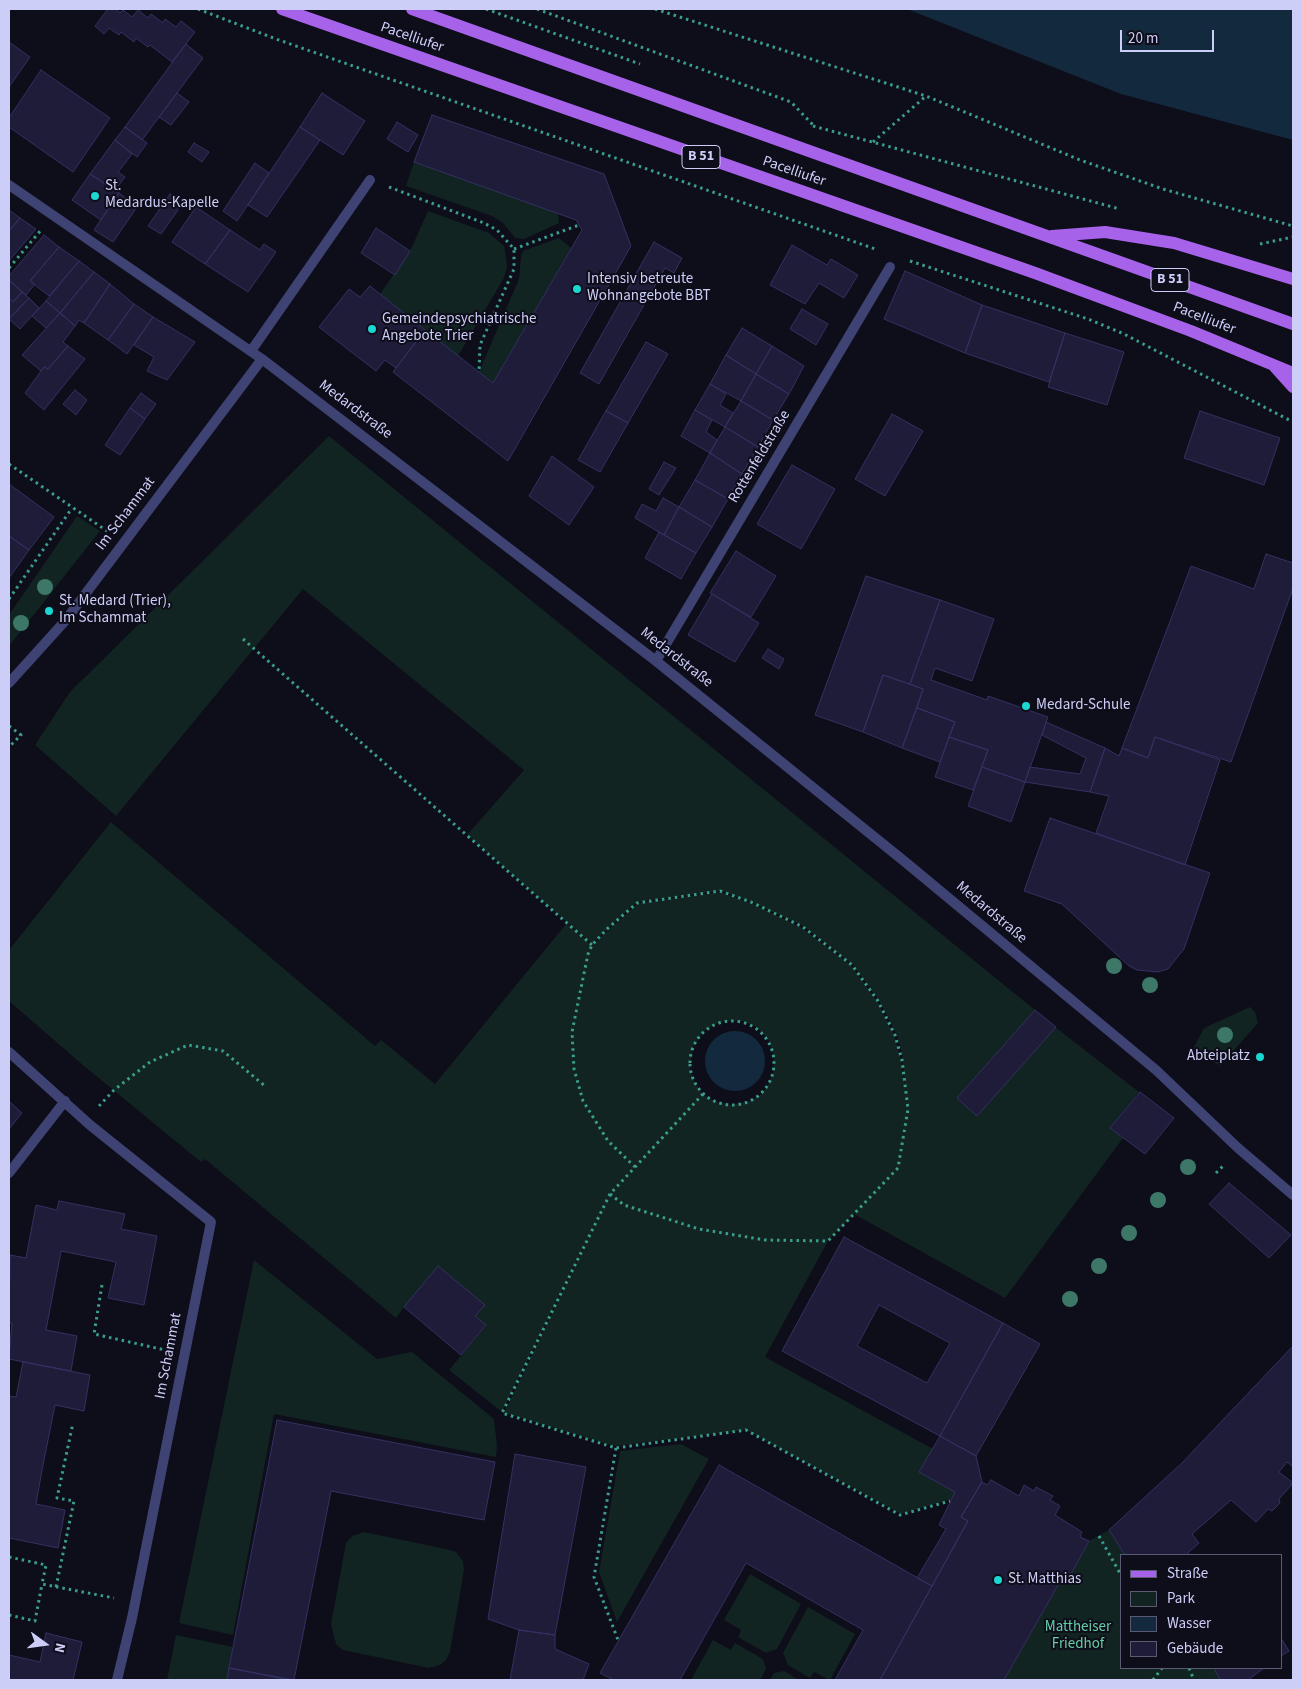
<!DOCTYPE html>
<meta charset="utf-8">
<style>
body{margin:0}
#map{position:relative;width:1302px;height:1689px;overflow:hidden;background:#0e0d1a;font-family:"Source Sans 3",sans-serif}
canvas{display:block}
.frame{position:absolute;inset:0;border:10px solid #cdcef8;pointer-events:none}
.legend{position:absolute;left:1120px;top:1554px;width:162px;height:115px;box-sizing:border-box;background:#0e0d1a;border:1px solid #5a5a73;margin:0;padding:6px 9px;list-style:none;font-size:15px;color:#cdcef8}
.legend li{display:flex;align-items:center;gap:10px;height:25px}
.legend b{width:25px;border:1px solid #5a5a73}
.north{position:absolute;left:20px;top:1619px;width:50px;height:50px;-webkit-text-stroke:4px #0e0d1a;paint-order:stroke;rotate:104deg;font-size:14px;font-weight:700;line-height:20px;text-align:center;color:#cdcef8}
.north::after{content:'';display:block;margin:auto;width:18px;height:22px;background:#cdcef8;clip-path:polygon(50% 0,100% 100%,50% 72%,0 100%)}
.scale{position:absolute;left:1120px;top:30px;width:94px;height:22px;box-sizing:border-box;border:2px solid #cdcef8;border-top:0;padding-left:6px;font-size:15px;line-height:18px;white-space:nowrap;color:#cdcef8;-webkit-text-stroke:4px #0e0d1a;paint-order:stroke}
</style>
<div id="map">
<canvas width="1302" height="1689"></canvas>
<div class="frame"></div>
<ul class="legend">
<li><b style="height:6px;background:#a762ea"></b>Straße</li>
<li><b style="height:14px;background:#112421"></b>Park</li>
<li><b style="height:14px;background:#132a3e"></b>Wasser</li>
<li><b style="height:14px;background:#1e1c39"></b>Gebäude</li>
</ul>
<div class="north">N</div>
<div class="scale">20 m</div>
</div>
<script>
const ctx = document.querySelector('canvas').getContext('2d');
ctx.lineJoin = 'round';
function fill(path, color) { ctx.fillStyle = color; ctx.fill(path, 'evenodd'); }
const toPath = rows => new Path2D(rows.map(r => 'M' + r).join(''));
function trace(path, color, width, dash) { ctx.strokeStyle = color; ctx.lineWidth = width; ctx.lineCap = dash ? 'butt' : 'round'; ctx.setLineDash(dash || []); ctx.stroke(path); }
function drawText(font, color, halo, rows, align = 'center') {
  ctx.font = font + ' "Source Sans 3",sans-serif'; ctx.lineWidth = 4; ctx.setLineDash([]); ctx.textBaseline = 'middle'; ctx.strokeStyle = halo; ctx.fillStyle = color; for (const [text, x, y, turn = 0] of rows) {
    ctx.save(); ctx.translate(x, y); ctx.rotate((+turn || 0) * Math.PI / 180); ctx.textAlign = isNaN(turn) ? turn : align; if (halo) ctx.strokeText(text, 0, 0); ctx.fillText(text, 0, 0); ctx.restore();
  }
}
fill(toPath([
 [414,162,558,213,559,223,524,239,515,238,503,223,492,216,406,186],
 [428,211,489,233,504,246,506,257,507,267,504,278,458,356,380,294,410,251],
 [559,238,571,248,493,383,479,372,519,279,521,256,523,251],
 [329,436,1035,1010,957,1098,977,1115,1055,1027,1139,1092,1110,1128,1123,1138,1005,1298,854,1214,828,1241,765,1357,933,1449,919,1472,955,1492,951,1499,901,1514,746,1430,615,1446,504,1413,599,1216,502,1412,449,1370,486,1326,475,1316,484,1305,404,1307,396,1318,205,1159,201,1162,84,1066,9,1001,9,950,111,822,375,1046,381,1040,435,1084,567,923,592,945,638,903,720,892,751,903,802,928,851,965,877,1001,894,1035,901,1060,906,1095,902,1053,897,1035,879,1000,852,964,803,926,751,902,721,891,637,902,592,944,467,835,524,770,303,589,116,816,35,745,70,692],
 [724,1021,742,1021,757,1027,769,1041,774,1057,773,1073,767,1087,760,1095,750,1101,730,1105,714,1101,703,1094,696,1085,690,1070,692,1050,702,1033,714,1025],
 [77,516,100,531,9,646,9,615],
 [1250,1007,1255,1012,1258,1023,1220,1066,1193,1049,1204,1028],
 [254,1260,377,1359,412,1352,494,1419,497,1446,496,1457,274,1414,233,1635,179,1623],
 [681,1444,709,1459,617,1622,599,1572,620,1451],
 [1109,1530,1125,1555,1121,1555,1121,1668,1214,1668,1220,1680,1004,1680,1066,1571,1071,1574,1089,1541],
 [364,1532,446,1549,456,1552,463,1561,464,1570,450,1652,446,1660,440,1665,429,1668,343,1650,336,1644,331,1624,346,1543,352,1536],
 [750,1574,801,1604,777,1649,766,1653,738,1637,741,1630,724,1620],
 [808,1607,855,1634,830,1680,814,1672,810,1678,788,1665,783,1653],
 [176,1635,233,1647,227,1680,167,1680],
 [713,1640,731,1650,735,1643,763,1659,766,1669,760,1680,691,1680],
 [784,1671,799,1680,770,1680,774,1673]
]), '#112421');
fill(toPath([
 [907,9,1293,9,1293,140,1121,94],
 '705 1061a30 30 0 1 1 60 0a30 30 0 1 1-60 0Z'
]), '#132a3e');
const building = toPath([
 [108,9,115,9,120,13,123,10,132,17,138,10,148,18,151,14,163,23,165,19,176,27,181,21,195,32,172,62,150,45,148,47,136,38,134,42,121,32,119,35,109,28,104,34,95,26,108,9],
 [9,42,30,57,9,87,9,42],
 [186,44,203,58,142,140,125,127,186,44],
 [41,70,110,118,73,172,9,127,9,118,41,70],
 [177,93,189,102,171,125,159,117,177,93],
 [322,93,365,121,343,155,300,127,322,93],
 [432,115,604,174,631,246,508,461,393,372,425,330,493,383,582,230,576,220,414,162,432,115],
 [397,122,418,135,408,152,387,139,397,122],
 [125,127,147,143,137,157,115,140,125,127],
 [300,127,320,140,267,217,248,205,300,127],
 [115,140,132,154,118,172,125,177,115,190,90,174,115,140],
 [194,143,209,152,202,162,188,152,194,143],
 [255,163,269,173,237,221,223,211,255,163],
 [90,174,119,193,101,220,72,200,90,174],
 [119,193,137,207,113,242,94,230,119,193],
 [170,194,183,203,161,234,148,226,170,194],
 [196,207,230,230,205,264,172,242,196,207],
 [9,210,20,218,9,231,9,210],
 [20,218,36,229,9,261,9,231,20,218],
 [376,228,410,251,395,275,361,253,376,228],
 [230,230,260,250,264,244,276,252,248,292,205,264,230,230],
 [44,235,59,247,30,281,35,284,26,295,9,280,9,276,44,235],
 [654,242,682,258,674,273,665,268,599,384,580,373,654,242],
 [792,245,827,265,831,259,858,275,844,298,819,283,805,304,770,285,792,245],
 [59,247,79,261,49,296,30,281,59,247],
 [79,261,94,272,60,313,46,301,79,261],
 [905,271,982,305,965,353,884,319,905,271],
 [94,272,110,284,84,323,79,320,75,326,60,313,94,272],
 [9,280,22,292,13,302,9,298,9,280],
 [110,284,134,304,108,340,84,323,110,284],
 [370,286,425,330,396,368,385,360,376,371,319,327,349,289,360,297,370,286],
 [22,292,29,298,9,319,9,298,13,302,22,292],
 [29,298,39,308,20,329,9,319,29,298],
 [46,301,60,313,46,328,32,316,46,301],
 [134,304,153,317,127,354,108,340,134,304],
 [982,305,1065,333,1049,382,965,353,982,305],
 [802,309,828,324,816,345,790,329,802,309],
 [60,313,75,326,63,342,68,346,48,369,44,367,41,371,22,355,60,313],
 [153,317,195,342,167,380,147,371,154,357,134,345,153,317],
 [742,328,772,346,756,374,726,355,742,328],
 [1065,333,1124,352,1107,405,1048,387,1065,333],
 [646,342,668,354,628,423,606,411,646,342],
 [68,346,85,359,44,410,25,393,44,367,48,369,68,346],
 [772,346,804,366,789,394,756,374,772,346],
 [726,355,756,374,741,401,710,384,726,355],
 [756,374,789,394,773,420,741,401,756,374],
 [710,384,726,394,720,405,733,413,725,427,695,410,710,384],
 [75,390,87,400,76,415,63,404,75,390],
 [141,393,156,404,145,419,130,408,141,393],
 [741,401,773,420,758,447,725,427,741,401],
 [130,408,145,419,120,455,105,445,130,408],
 [695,410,712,420,706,432,717,440,710,453,681,436,695,410],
 [606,411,628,423,600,472,578,460,606,411],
 [1200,411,1280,438,1264,485,1184,458,1200,411],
 [892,414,923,431,885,496,855,479,892,414],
 [725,427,758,447,742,474,710,453,725,427],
 [710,453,742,474,728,499,695,480,710,453],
 [552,456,594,487,569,525,529,496,552,456],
 [664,462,676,468,659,495,649,489,664,462],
 [792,465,835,489,801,549,757,524,792,465],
 [695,480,728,499,712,527,679,507,695,480],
 [9,484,54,517,29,550,9,536,9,484],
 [663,498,679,507,664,535,635,518,642,504,656,511,663,498],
 [679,507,712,527,696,553,664,535,679,507],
 [659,532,696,553,681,579,645,558,659,532],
 [9,536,29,550,9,578,9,536],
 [736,551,776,576,751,617,710,593,736,551],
 [1266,554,1293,563,1293,588,1231,762,1155,737,1148,758,1122,748,1191,566,1254,589,1266,554],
 [866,576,940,600,910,684,883,675,863,732,815,715,866,576],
 [712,594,759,623,735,662,688,635,712,594],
 [940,600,994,619,972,681,935,668,931,680,987,700,988,696,1048,717,1025,782,982,767,988,750,949,737,955,722,917,708,923,689,910,684,940,600],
 [768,649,784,659,779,669,762,658,768,649],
 [883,675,923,689,902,748,863,732,883,675],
 [917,708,955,722,940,762,902,748,917,708],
 [1046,722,1105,748,1090,792,1025,782,1030,767,1080,774,1086,758,1042,735,1046,722],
 [949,737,988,750,973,790,935,777,949,737],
 [1155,737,1220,760,1185,865,1096,833,1109,796,1090,792,1105,748,1119,756,1122,748,1148,758,1155,737],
 [982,767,1025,782,1011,822,968,806,982,767],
 [1050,818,1210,873,1184,949,1168,969,1158,972,1137,970,1129,966,1062,904,1024,891,1050,818],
 [1035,1010,1056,1027,977,1116,957,1098,1035,1010],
 [1140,1092,1174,1118,1145,1154,1110,1128,1140,1092],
 [9,1101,22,1113,9,1129,9,1101],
 [1229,1183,1291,1235,1269,1258,1209,1204,1229,1183],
 [59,1201,125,1214,121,1229,157,1236,144,1305,108,1298,116,1262,61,1251,46,1330,77,1336,71,1371,9,1359,12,1323,9,1323,10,1255,26,1258,36,1205,57,1210,59,1201],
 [844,1237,1003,1323,940,1436,782,1351,844,1237],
 [879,1305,950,1343,927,1383,857,1346,879,1305],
 [438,1266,485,1305,475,1316,486,1325,461,1355,404,1307,438,1266],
 [1003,1323,1040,1344,976,1456,940,1436,1003,1323],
 [1293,1346,1293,1465,1292,1466,1287,1462,1279,1472,1293,1483,1279,1499,1280,1503,1272,1511,1268,1509,1256,1522,1231,1500,1192,1534,1199,1543,1188,1553,1189,1555,1125,1555,1109,1530,1182,1463,1293,1346],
 [23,1362,90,1375,84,1411,55,1405,42,1470,36,1504,65,1510,58,1548,9,1538,9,1396,16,1397,23,1362],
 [277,1420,495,1462,484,1520,331,1491,294,1680,229,1668,277,1420],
 [940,1436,976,1456,982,1482,961,1517,968,1521,932,1586,917,1578,946,1529,939,1525,955,1492,919,1472,940,1436],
 [515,1454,586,1467,555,1635,519,1630,488,1619,515,1454],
 [719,1465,932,1586,880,1680,835,1680,863,1630,746,1563,680,1680,614,1680,600,1673,719,1465],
 [991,1480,1019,1496,1024,1485,1034,1491,1036,1487,1053,1496,1050,1500,1060,1506,1055,1515,1082,1532,1080,1537,1089,1541,1071,1574,1066,1571,1004,1680,880,1680,968,1521,961,1517,982,1482,987,1485,991,1480],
 [519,1630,555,1635,555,1649,589,1664,583,1680,510,1680,519,1630],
 [46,1633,82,1642,73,1680,9,1680,9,1655,40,1662,46,1633],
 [1281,1638,1289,1651,1281,1656,1281,1638],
 [229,1668,289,1680,227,1680,229,1668],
 [1214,1668,1264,1668,1248,1680,1220,1680,1214,1668]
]);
fill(building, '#1e1c39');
trace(building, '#343162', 1);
trace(toPath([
 [198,9,276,39,878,250],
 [486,9,640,64],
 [537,9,791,102,814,126],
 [655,9,926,96,1080,160,1163,189,1293,226],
 [813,126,1120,209],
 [873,142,926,96],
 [389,187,484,223,497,230,514,249,514,269,480,345,479,372],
 [1260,244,1293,237],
 [514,249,579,225],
 [910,261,1088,319,1124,334,1293,422],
 [9,268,41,230],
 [9,464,107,531],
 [9,599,72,508],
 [243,639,592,945],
 [9,726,21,735,9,747],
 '690 1063a42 42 0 1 1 84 0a42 42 0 1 1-84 0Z',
 [703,1094,610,1194,502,1413,616,1448,746,1430,900,1515,950,1501],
 [99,1106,114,1090,150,1062,188,1045,223,1051,265,1086],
 [1216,1173,1224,1165],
 [610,1194,624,1205,699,1229,765,1240,828,1241,898,1168,908,1109,902,1060,895,1035,878,1001,852,965,803,927,751,902,720,891,637,903,607,929,592,945,588,954,572,1032,574,1069,583,1101,608,1141,635,1167],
 [102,1285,94,1334,165,1350],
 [616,1448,594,1577,618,1640],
 [1099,1536,1121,1575],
 [9,1557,46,1565,42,1584,114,1598],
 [56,1587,74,1501,57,1498,73,1423],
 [9,1615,35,1621,42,1584],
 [1189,1668,1194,1680],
 [1153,1680,1162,1668]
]), '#3b9e8c', 3, [2.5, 4]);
trace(toPath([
 [251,351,370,180]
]), '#3e4374', 10);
trace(toPath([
 [9,185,262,359,656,661,904,861,1156,1070,1238,1148,1293,1195],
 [656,661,890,267],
 [9,683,65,621,262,359],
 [9,1052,90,1125,211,1222,132,1618,117,1680],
 [9,1173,65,1101]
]), '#3e4374', 10);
trace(toPath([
 [282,9,1035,273,1191,331,1293,373],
 [412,9,1293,324],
 [1052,236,1105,232,1174,243,1293,279],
 [1275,367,1293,387]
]), '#a762ea', 12);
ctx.fillStyle = '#3d7767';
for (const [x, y] of [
 [45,587],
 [21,623],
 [1114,966],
 [1150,985],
 [1225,1035],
 [1188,1167],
 [1158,1200],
 [1129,1233],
 [1099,1266],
 [1070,1299]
]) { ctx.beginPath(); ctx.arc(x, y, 8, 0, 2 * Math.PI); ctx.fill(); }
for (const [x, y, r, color] of [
 [95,196,5,"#1cd6d1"],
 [577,289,5,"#1cd6d1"],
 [372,329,5,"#1cd6d1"],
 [49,611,5,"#1cd6d1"],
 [1026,706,5,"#1cd6d1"],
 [1260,1057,5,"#1cd6d1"],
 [998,1580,5,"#1cd6d1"]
]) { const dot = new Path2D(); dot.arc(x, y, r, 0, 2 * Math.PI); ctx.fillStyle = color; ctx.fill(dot); trace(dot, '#0e0d1a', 2); }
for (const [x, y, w] of [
 [701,157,38],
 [1170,280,38]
]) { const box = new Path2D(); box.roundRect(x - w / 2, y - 11.5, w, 23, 4); ctx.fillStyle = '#0e0d1a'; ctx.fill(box); trace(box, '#cdcef8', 1); }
drawText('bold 14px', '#cdcef8', null, [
 ["B 51",701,157],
 ["B 51",1170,280]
]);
drawText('15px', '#cdcef8', '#0e0d1a', [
 ["Pacelliufer",412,38,19],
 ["Pacelliufer",794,172,19],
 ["Pacelliufer",1204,319,21],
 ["Medardstraße",355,410,37],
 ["Rottenfeldstraße",760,457,-59],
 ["Im Schammat",126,514,-53],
 ["Medardstraße",676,658,38],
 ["Medardstraße",991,913,40],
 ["Im Schammat",169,1356,-79]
]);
drawText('15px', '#cdcef8', '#0e0d1a', [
 ["St.",105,187],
 ["Medardus-Kapelle",105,204],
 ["Intensiv betreute",587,280],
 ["Wohnangebote BBT",587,297],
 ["Gemeindepsychiatrische",382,320],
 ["Angebote Trier",382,337],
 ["St. Medard (Trier),",59,602],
 ["Im Schammat",59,619],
 ["Medard-Schule",1036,706],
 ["Abteiplatz",1250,1057,"right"],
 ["St. Matthias",1008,1580]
], 'left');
drawText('15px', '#64cea6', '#0e0d1a', [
 ["Mattheiser",1078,1628],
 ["Friedhof",1078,1645]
]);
</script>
